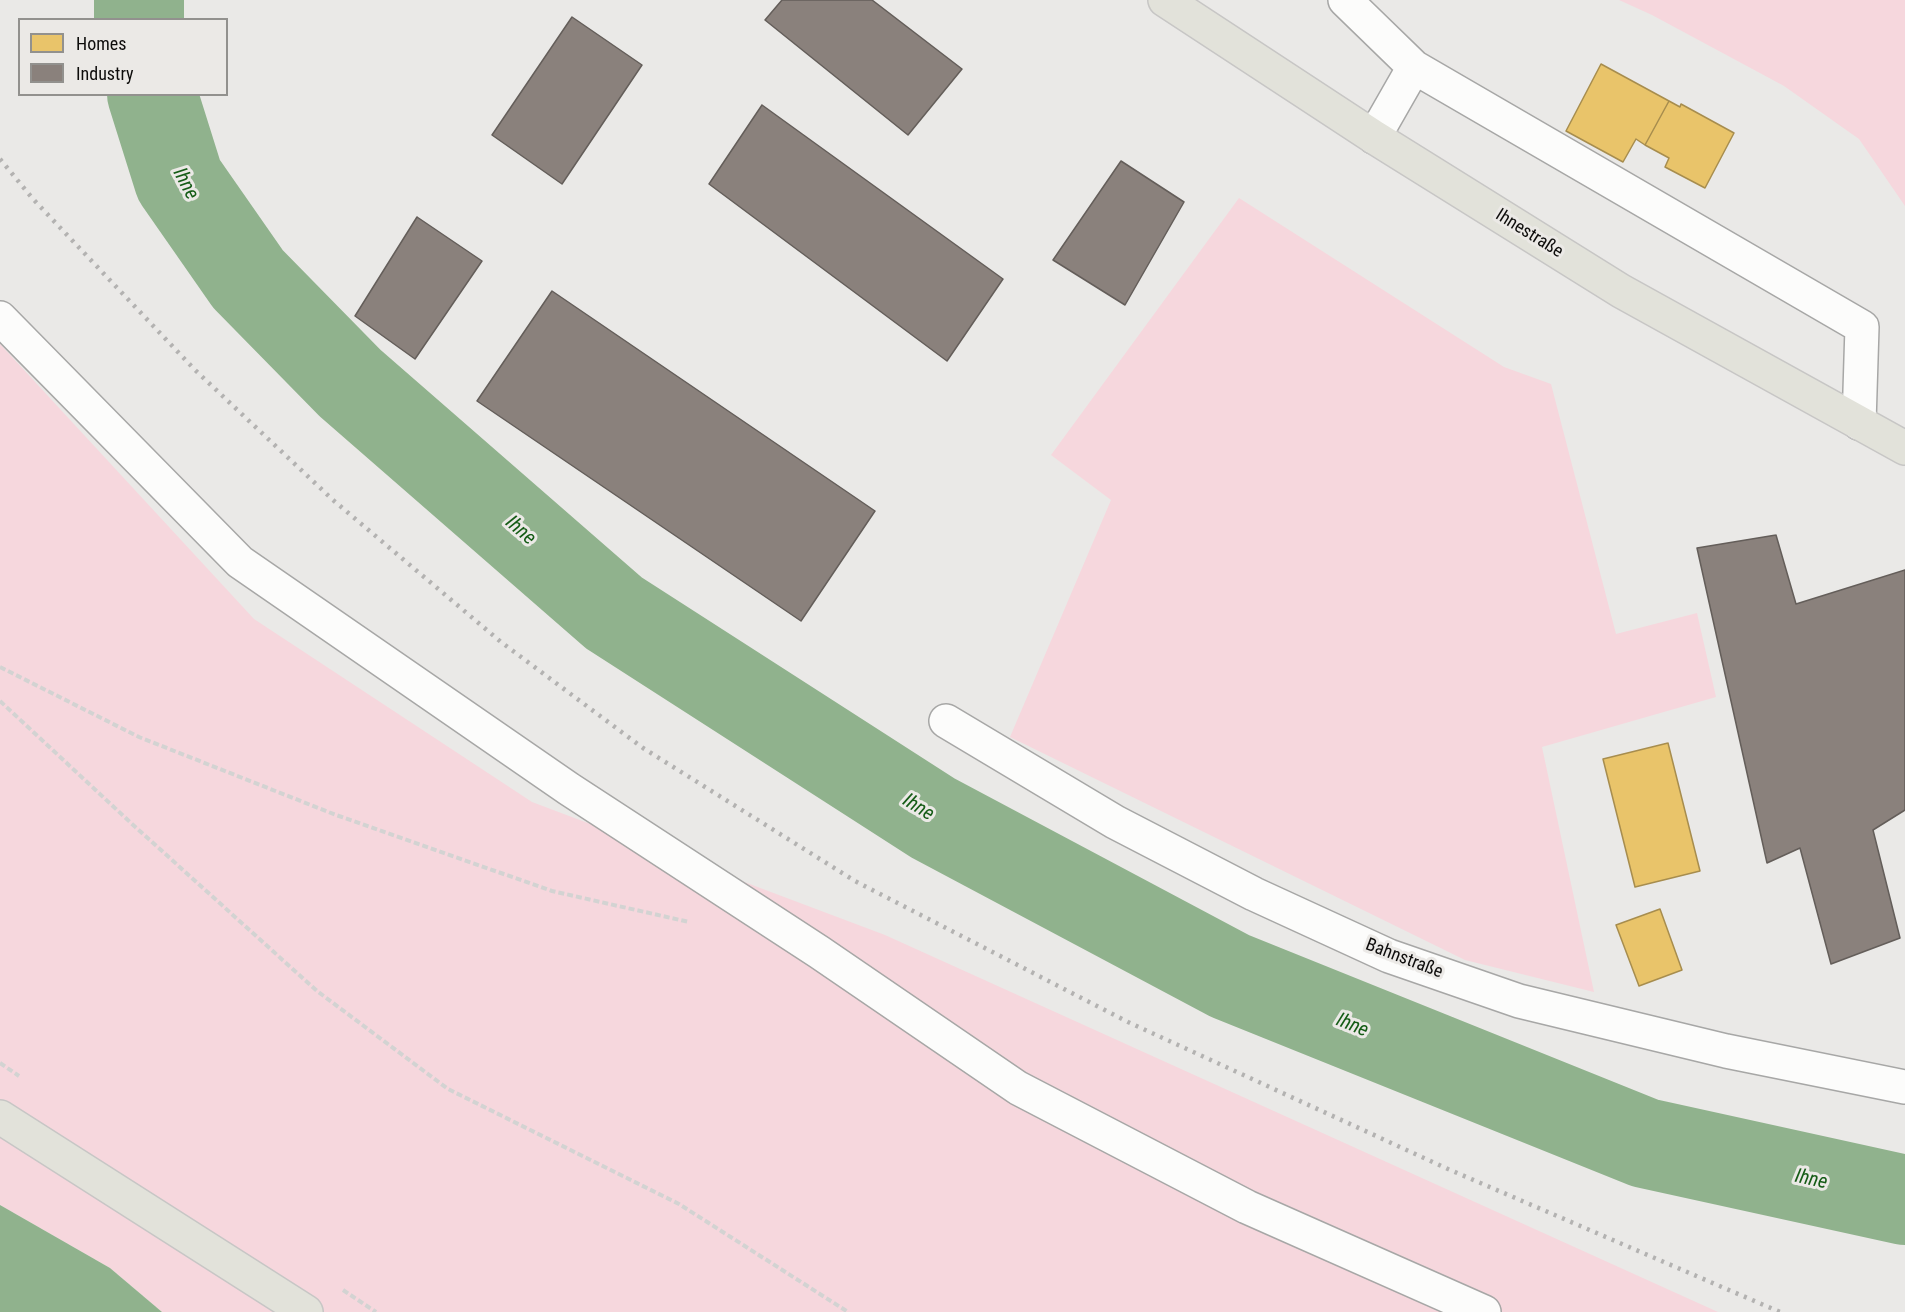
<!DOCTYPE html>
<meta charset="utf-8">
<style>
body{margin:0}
#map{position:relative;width:1905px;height:1312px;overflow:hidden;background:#eae9e7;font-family:"Roboto Condensed",sans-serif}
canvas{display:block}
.legend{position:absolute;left:18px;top:18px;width:210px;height:78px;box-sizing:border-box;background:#ebe9e6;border:2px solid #92918e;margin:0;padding:8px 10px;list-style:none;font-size:18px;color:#0d0c0b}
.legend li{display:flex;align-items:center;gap:12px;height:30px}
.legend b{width:30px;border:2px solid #92918e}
</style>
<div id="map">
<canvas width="1905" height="1312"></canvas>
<ul class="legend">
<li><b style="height:16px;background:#e9c46a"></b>Homes</li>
<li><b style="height:16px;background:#8a817c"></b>Industry</li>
</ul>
</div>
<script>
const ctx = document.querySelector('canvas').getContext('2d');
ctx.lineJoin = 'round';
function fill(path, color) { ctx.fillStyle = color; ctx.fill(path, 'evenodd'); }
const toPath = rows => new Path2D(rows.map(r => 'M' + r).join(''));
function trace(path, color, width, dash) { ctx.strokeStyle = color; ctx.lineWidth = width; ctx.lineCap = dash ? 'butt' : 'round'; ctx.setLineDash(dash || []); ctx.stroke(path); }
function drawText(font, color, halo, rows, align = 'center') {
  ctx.font = font + ' "Roboto Condensed",sans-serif'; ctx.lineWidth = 6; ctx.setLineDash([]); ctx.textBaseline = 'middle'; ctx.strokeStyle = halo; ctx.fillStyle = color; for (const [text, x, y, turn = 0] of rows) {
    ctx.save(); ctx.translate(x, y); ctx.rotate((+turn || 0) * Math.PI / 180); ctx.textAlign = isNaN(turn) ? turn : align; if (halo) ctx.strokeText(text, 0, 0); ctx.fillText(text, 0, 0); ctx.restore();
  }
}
fill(toPath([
 [1619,0,1905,0,1905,206,1859,139,1784,86,1652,15],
 [1239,198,1504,367,1551,384,1616,634,1697,613,1716,697,1542,747,1594,992,1465,960,1010,737,1111,500,1051,455],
 [0,344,254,619,532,802,885,935,1718,1312,162,1312,110,1268,0,1205]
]), '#f6d7dd');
fill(toPath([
 [0,1205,110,1268,162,1312,0,1312]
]), '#90b28d');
const homes = toPath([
 [1601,64,1669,101,1645,145,1636,139,1623,162,1566,131,1601,64],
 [1669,101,1680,107,1681,104,1734,133,1705,188,1665,167,1669,158,1645,145,1669,101],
 [1668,743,1700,871,1635,887,1603,759,1668,743],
 [1660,909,1682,970,1639,986,1616,925,1660,909]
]);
fill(homes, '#e9c46a');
trace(homes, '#a78d4e', 1.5);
const industry = toPath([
 [782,0,872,0,962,69,908,135,765,20,782,0],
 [572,17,642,65,562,184,492,135,572,17],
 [762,105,1003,279,947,361,709,184,762,105],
 [1121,161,1184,202,1125,305,1053,260,1121,161],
 [417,217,482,261,415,359,355,316,417,217],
 [552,291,875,511,801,621,477,401,552,291],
 [1776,535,1796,604,1905,570,1905,810,1873,830,1900,938,1831,964,1800,848,1767,863,1697,548,1776,535]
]);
fill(industry, '#8a817c');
trace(industry, '#645e5a', 1.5);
trace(toPath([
 [139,0,139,20],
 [152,94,179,180,248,279,350,383,614,613,933,818,1230,976,1645,1143,1905,1200]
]), '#90b28d', 90);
const minor = toPath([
 [1345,0,1414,67,1862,327,1859,423],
 [1374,137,1414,67],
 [0,318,240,562,569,789,819,952,1018,1088,1247,1207,1484,1312],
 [946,721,1115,822,1254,894,1389,956,1519,1001,1726,1051,1905,1087]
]);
const major = toPath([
 [1165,0,1374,137,1621,291,1905,448],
 [0,1117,306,1312]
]);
trace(minor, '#a7a7a6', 36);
trace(major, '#c7c6c5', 36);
trace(toPath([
 [0,667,139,737,336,815,552,891,689,922],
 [0,701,131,823,317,991,448,1089,679,1204,848,1312],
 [0,1063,19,1076],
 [343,1290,376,1312]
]), '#d3d3d2', 4, [6, 3]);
trace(minor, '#fcfcfb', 33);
trace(major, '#e2e2da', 33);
trace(toPath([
 [0,159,33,199,195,370,333,500,501,642,643,748,855,881,1128,1022,1448,1169,1780,1312]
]), '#b3b2b1', 4.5, [3, 6]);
drawText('18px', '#0d0c0b', '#ebe9e6', [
 ["Ihnestraße",1529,234,32],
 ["Bahnstraße",1404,959,21]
]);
drawText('italic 20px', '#155c16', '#ebe9e6', [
 ["Ihne",185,184,62],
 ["Ihne",520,531,41],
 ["Ihne",918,808,32],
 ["Ihne",1352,1026,22],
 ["Ihne",1811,1180,12]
]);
</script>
